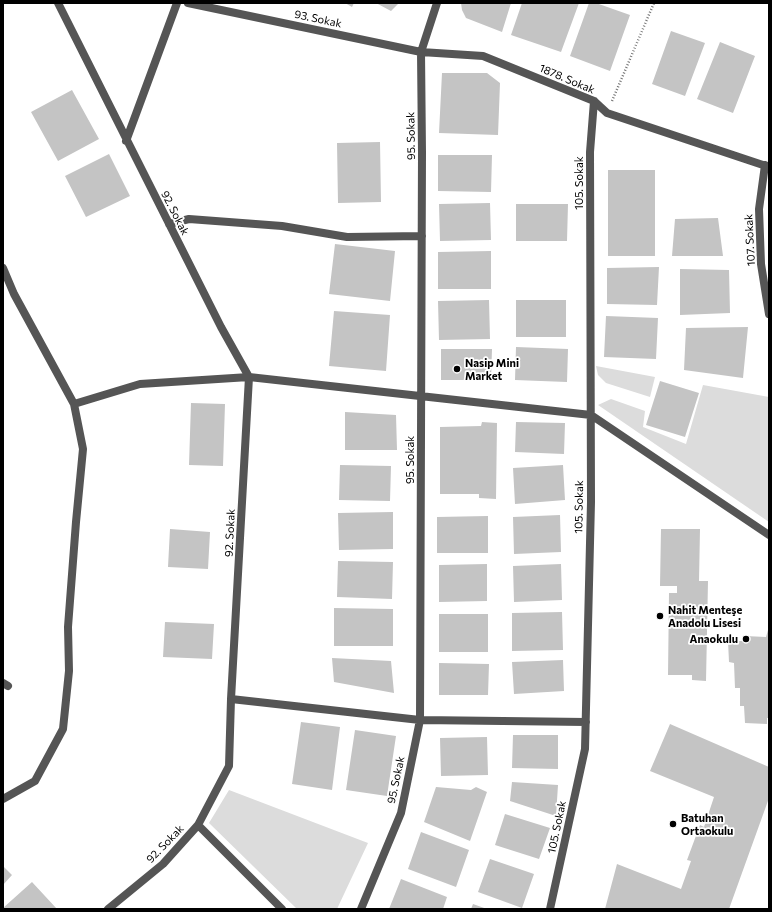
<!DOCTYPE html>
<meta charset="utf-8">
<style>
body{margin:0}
#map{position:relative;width:772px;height:912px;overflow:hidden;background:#fff;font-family:Commissioner,sans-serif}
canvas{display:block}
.frame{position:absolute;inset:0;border:4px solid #000;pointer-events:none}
</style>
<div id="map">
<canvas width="772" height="912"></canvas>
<div class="frame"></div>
</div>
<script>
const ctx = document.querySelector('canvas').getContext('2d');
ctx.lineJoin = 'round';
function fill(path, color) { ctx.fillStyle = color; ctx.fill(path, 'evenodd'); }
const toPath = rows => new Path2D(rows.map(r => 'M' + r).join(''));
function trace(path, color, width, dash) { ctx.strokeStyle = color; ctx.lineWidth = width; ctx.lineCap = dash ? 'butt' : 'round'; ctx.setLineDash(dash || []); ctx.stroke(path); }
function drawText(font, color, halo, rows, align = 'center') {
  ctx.font = font + ' Commissioner,sans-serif'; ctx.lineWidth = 3.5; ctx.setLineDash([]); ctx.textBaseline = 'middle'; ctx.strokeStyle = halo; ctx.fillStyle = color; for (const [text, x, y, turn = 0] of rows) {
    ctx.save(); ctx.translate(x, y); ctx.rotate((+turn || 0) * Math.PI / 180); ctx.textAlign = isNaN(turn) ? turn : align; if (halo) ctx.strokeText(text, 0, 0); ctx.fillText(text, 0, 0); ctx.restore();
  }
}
fill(toPath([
 [596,366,655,377,650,397,606,383,598,375],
 [703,385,769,397,769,522,598,405,611,399,645,411,643,427,686,444],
 [229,790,368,843,337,909,297,909,209,823]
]), '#dcdcdc');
fill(toPath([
 [345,3,354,3,352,7],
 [376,3,399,3,391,11],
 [461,3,511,3,502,32,466,18,462,10],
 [522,3,579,3,561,52,511,35],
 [589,3,596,3,630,15,610,71,570,56],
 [671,31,705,43,685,96,652,84],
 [720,42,755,56,733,113,697,99],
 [442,73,487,73,500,83,498,135,439,133],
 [72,90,99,139,58,161,31,112],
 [380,142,381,202,338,203,337,143],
 [109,154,130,196,86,217,65,176],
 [438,155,492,155,491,192,438,191],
 [608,170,655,170,655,256,608,256],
 [490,203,491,240,440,241,439,204],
 [516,204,568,204,567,241,516,241],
 [718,218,723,256,672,256,675,219],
 [335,244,395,251,390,301,329,294],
 [491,251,491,289,438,289,438,252],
 [659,267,657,305,607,304,607,268],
 [680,269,729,270,730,313,680,315],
 [489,300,490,339,439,340,438,301],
 [516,300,566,300,566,337,516,337],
 [334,311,390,315,386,371,329,366],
 [606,316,658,318,656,359,604,357],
 [748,327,743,378,684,370,686,328],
 [516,347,568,349,567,382,515,380],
 [441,349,492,349,491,380,441,380],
 [660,381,699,393,685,437,646,425],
 [191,403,225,404,223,466,189,465],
 [345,412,396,415,397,450,345,450],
 [482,422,497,423,496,499,479,498,479,494,440,494,440,427,481,426],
 [516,422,565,423,564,454,515,452],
 [340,465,391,466,390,501,339,500],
 [563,465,565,500,515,504,513,468],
 [393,512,393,549,339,550,338,513],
 [560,515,561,552,514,554,513,517],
 [488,516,488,553,437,553,437,517],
 [170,529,210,532,208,569,168,567],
 [661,529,700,529,699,581,708,581,706,681,692,680,692,675,668,675,669,593,677,593,677,586,660,586],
 [338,561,393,562,392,599,337,597],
 [487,564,487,601,439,602,439,565],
 [561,564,562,600,514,602,513,566],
 [334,608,393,609,393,646,334,646],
 [562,612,563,650,512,651,512,613],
 [439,614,488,614,488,652,439,652],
 [165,622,214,624,212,659,163,657],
 [768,630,769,630,769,718,767,718,767,724,745,723,744,706,740,706,740,688,735,688,734,663,729,662,728,641,744,641,745,636,766,637],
 [332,658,391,661,394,693,334,682],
 [563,660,564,691,514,694,512,662],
 [439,663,489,664,488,695,439,695],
 [301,722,340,727,332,790,292,784],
 [670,724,769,767,769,798,729,909,605,909,617,864,681,889,691,861,687,860,700,825,704,827,714,797,650,771],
 [355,730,396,736,387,796,346,790],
 [513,735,558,735,558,769,512,768],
 [487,737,488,775,441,776,440,738],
 [512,782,558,785,556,816,510,801],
 [436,787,471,790,476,787,487,792,470,841,424,822],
 [505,814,550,828,539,859,495,845],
 [421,832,469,850,456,887,408,869],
 [490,859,534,874,522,908,478,892],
 [3,866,12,875,3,885],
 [401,879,447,897,443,909,389,909],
 [32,882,57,909,3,909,3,908],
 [473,904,487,909,471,909]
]), '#c4c4c4');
trace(toPath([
 [612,101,654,3]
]), '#777', 2.5, [1, 2]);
trace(toPath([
 [58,3,221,327,249,377,231,699,229,766,198,825,163,864,108,909],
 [188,3,421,52,483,56,594,101,607,113,769,167],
 [126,141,177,3],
 [765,165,759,209,761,264,769,314],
 [169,224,189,219,282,226,347,237,422,236],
 [3,268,14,294,74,404,83,449,76,522,68,627,69,671,63,729,35,781,3,799],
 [74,404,140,384,249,377,591,415,769,535],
 [3,683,8,686],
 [231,699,420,720,586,722],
 [198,825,282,909],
 [361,909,401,813,420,720,422,153,421,52,437,3],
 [550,909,585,749,591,502,590,152,594,101]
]), '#555', 8);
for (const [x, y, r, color] of [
 [457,369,4,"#000"],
 [660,616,4,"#000"],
 [746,639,4,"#000"],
 [673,824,4,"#000"]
]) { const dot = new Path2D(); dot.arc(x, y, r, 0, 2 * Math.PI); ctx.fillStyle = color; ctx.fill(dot); trace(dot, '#fff', 1.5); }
drawText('11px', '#000', '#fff', [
 ["93. Sokak",318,19,12],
 ["1878. Sokak",567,79,23],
 ["95. Sokak",411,136,-91],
 ["105. Sokak",579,183,-90],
 ["92. Sokak",175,213,63],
 ["107. Sokak",750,240,-93],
 ["95. Sokak",410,460,-90],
 ["105. Sokak",579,507,-89],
 ["92. Sokak",230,533,-87],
 ["95. Sokak",396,780,-78],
 ["105. Sokak",557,827,-78],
 ["92. Sokak",165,844,-46]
]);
drawText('bold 11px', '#000', '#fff', [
 ["Nasip Mini",465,363],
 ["Market",465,376],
 ["Nahit Menteşe",668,610],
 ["Anadolu Lisesi",668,623],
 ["Anaokulu",738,639,"right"],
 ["Batuhan",681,818],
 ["Ortaokulu",681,831]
], 'left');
</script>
